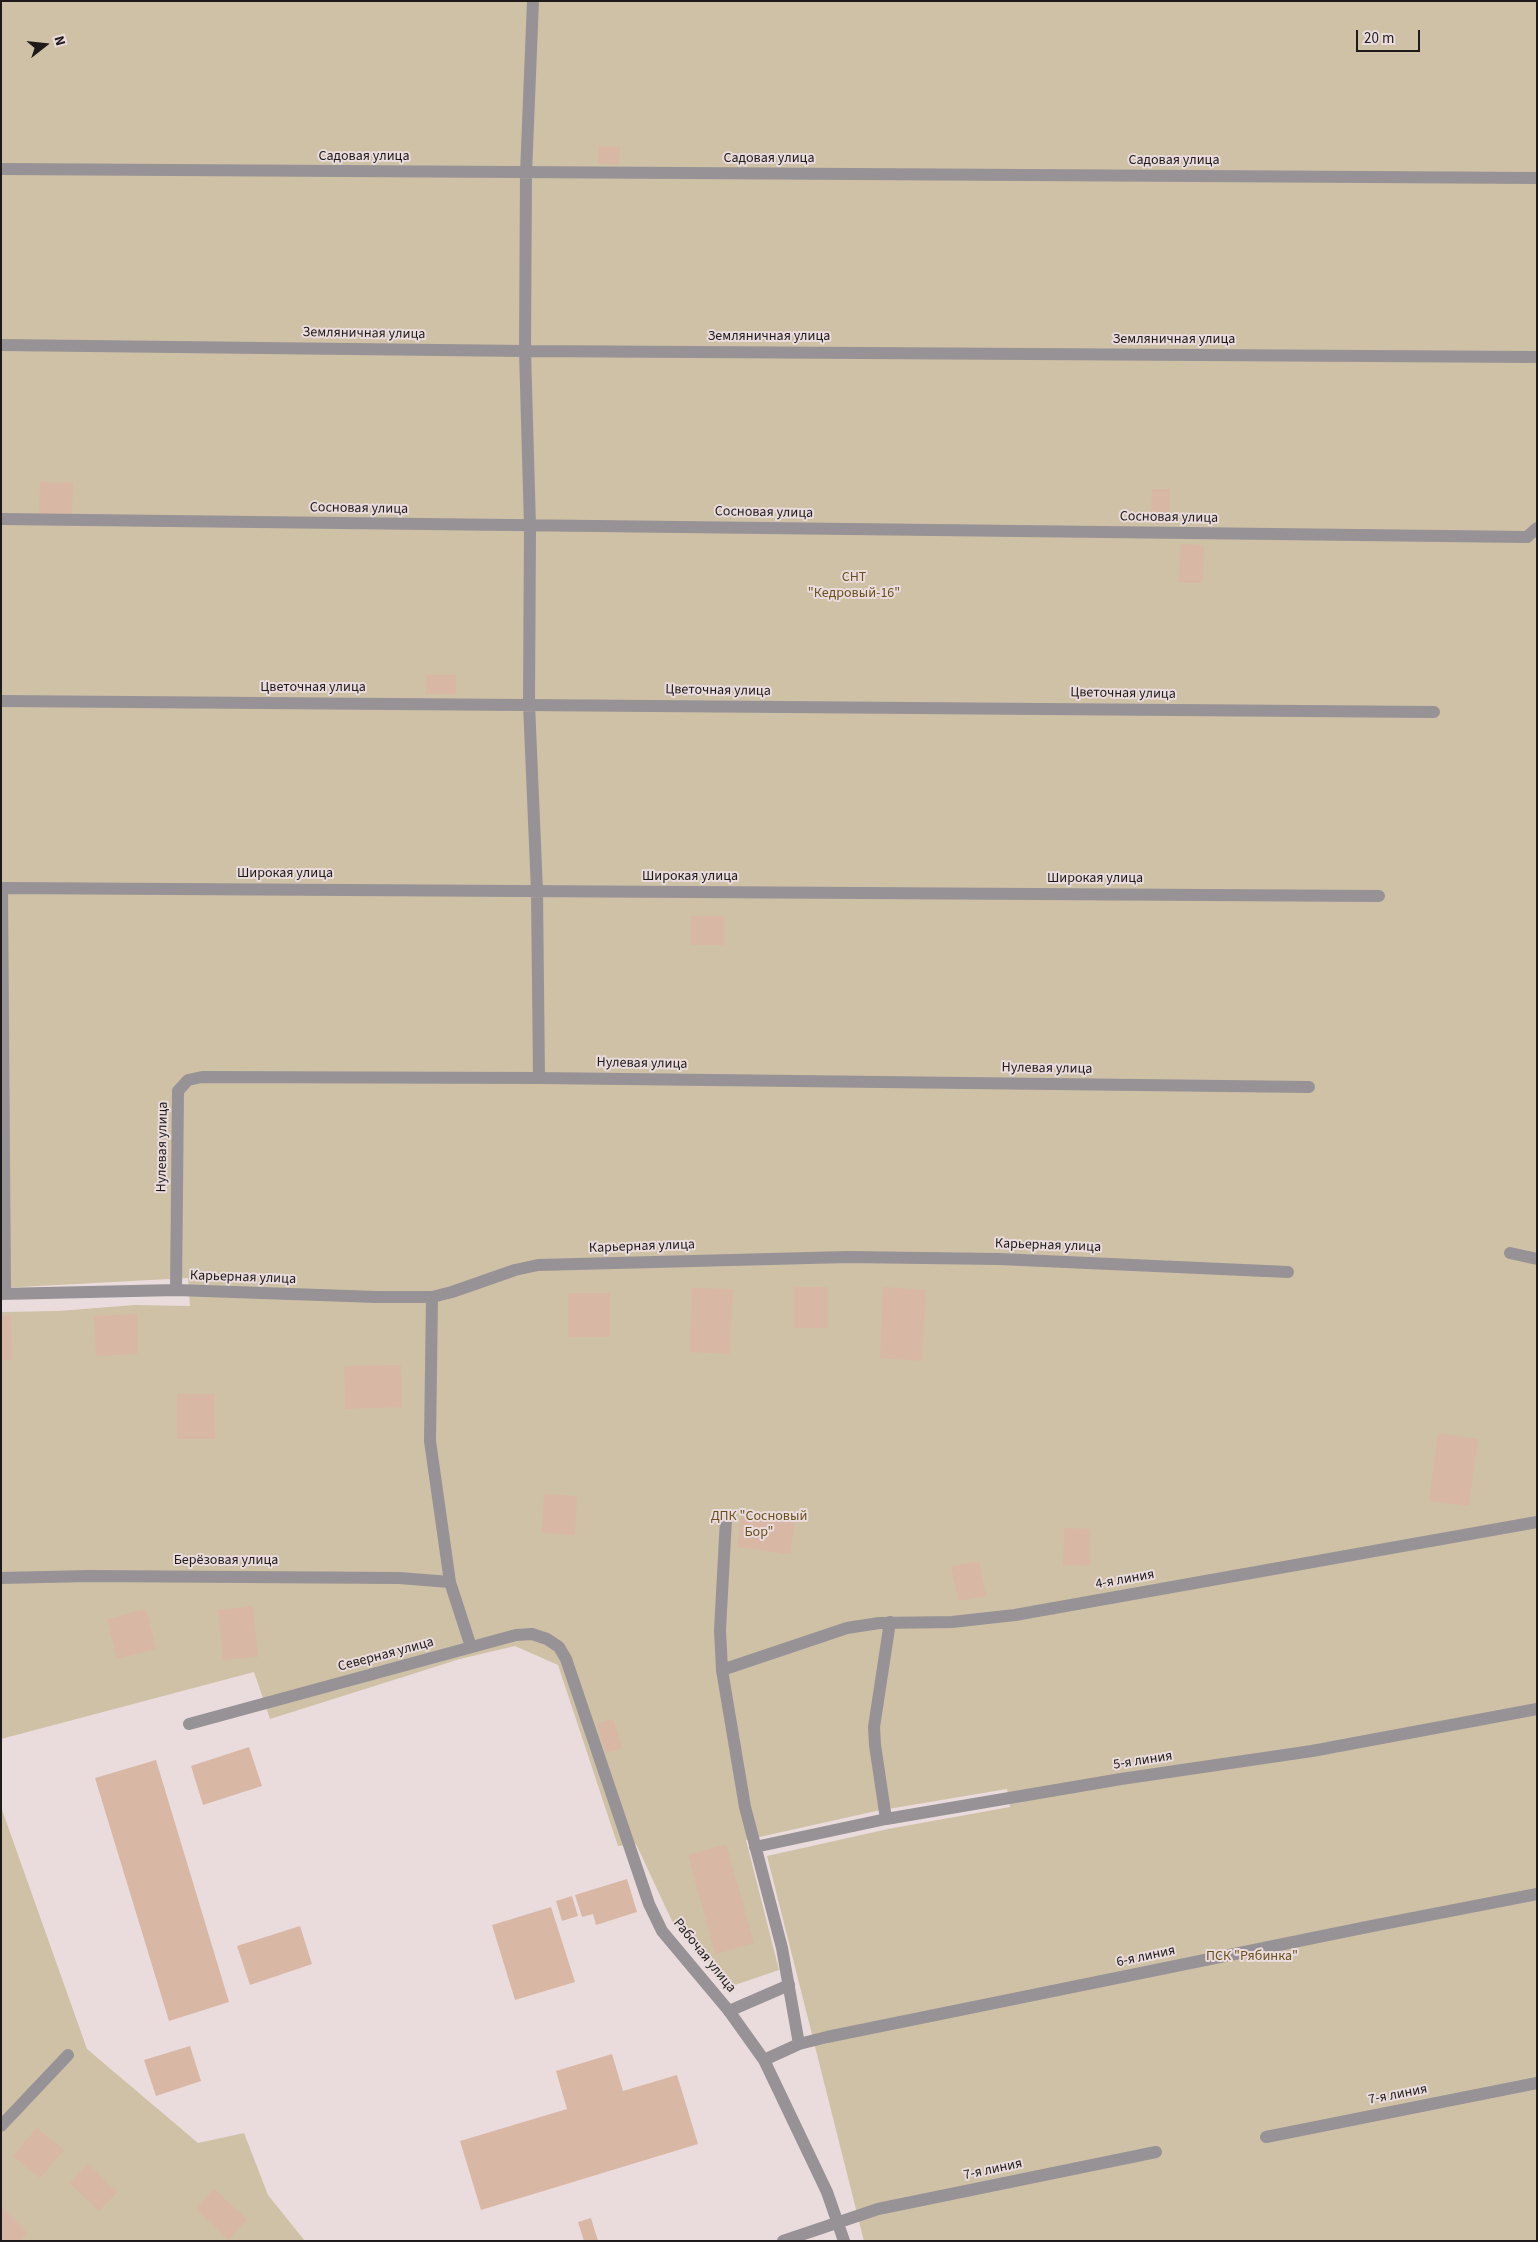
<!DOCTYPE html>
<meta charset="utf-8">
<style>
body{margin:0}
#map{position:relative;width:1538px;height:2242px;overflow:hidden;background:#eadcdd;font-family:"Source Sans 3",sans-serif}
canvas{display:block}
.frame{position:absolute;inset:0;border:2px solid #1f1a1a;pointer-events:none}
.north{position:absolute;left:20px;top:20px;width:50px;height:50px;-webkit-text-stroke:4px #eadcdd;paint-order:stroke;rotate:74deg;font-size:14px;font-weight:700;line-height:20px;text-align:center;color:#1f1a1a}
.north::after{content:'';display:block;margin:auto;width:18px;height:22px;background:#1f1a1a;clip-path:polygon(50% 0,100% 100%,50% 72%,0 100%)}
.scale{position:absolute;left:1356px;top:30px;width:64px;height:22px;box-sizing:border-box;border:2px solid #1f1a1a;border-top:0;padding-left:6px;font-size:15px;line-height:18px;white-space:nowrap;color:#1f1a1a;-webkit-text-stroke:4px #eadcdd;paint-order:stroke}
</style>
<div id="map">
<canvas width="1538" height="2242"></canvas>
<div class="frame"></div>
<div class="north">N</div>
<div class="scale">20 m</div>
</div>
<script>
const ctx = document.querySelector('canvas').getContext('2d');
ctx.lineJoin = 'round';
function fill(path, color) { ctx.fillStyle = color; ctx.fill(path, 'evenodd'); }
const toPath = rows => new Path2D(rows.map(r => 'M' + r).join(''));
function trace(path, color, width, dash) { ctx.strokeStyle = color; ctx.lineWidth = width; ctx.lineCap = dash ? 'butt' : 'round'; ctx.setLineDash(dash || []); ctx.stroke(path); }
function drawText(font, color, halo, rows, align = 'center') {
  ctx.font = font + ' "Source Sans 3",sans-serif'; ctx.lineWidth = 4; ctx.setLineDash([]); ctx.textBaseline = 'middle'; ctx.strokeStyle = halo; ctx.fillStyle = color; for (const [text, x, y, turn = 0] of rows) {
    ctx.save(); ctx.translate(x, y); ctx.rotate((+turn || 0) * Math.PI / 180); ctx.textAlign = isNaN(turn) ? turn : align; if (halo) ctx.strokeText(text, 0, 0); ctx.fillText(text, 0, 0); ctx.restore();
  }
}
fill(toPath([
 [1,1,1537,1,1537,2241,864,2241,767,1856,888,1829,1010,1807,1007,1789,876,1811,746,1840,779,1970,732,1986,672,1921,636,1844,618,1846,558,1665,515,1646,460,1659,270,1719,254,1672,1,1739,1,1312,58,1311,135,1305,190,1306,188,1278,1,1288],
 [1,1807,87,2049,198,2143,244,2133,268,2195,305,2241,1,2241]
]), '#cfc1a6');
fill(toPath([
 [599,146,620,147,619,165,598,163],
 [40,482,73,483,72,515,39,514],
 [1152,489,1170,489,1169,524,1151,523],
 [1180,544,1204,545,1203,583,1179,583],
 [426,675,456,675,456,694,426,694],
 [691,916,724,916,724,945,691,945],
 [794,1287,828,1287,828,1328,794,1328],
 [883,1287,926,1290,922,1361,880,1358],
 [692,1288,733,1289,730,1354,690,1352],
 [568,1293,610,1293,610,1337,568,1337],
 [137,1314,138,1354,96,1356,94,1316],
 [11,1315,12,1360,1,1360,1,1316],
 [401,1365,402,1407,345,1409,344,1366],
 [177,1394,214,1394,215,1439,177,1439],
 [1438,1433,1478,1439,1469,1506,1429,1501],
 [544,1494,577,1496,575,1535,542,1533],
 [741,1515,795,1522,790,1554,737,1547],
 [1064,1528,1091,1529,1090,1566,1063,1565],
 [979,1561,986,1596,958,1601,951,1566],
 [253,1606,258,1657,223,1660,218,1610],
 [146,1609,156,1649,117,1659,107,1619],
 [613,1719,622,1748,606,1753,597,1724],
 [249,1747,262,1786,203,1805,191,1766],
 [156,1760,229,2002,169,2021,95,1778],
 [726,1844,754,1943,715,1954,688,1855],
 [627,1879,637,1912,596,1925,593,1914,582,1917,575,1895],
 [572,1896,578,1916,562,1921,556,1901],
 [551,1907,575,1982,515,2000,492,1925],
 [300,1926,312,1964,250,1985,237,1946],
 [190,2046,201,2081,156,2096,144,2060],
 [612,2054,623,2091,677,2075,698,2144,481,2210,460,2141,567,2109,556,2071],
 [37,2128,64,2150,40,2178,13,2156],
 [88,2164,117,2192,99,2211,70,2183],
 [214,2189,247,2219,229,2240,196,2209],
 [1,2206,28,2233,20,2241,1,2241],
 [591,2218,598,2241,584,2241,578,2222]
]), '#d9b7a5');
trace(toPath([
 [1527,537,1537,528],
 [886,1819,875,1745,874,1727,890,1622],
 [729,2011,789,1985]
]), '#979295', 12);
trace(toPath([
 [533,1,526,173,525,351,530,526,529,704,537,891,539,1078],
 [1,169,1537,178],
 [1,345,525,351,1537,357],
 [1,519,1527,537],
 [1,701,1434,712],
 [1,888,1379,896],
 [2,888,5,1294],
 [1510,1253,1537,1259],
 [176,1290,178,1091,188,1080,202,1077,539,1078,1309,1087],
 [1,1294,176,1290,377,1297,432,1297,452,1292,515,1270,538,1265,848,1257,999,1259,1288,1272],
 [432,1297,430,1441,450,1582,471,1647],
 [726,1519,720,1630,722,1670,745,1807,782,1948,799,2044],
 [1,1578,89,1576,399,1578,450,1582],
 [722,1670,847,1628,879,1623,952,1622,1015,1615,1537,1522],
 [189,1724,516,1635,532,1634,547,1639,559,1647,566,1659,649,1904,662,1931,729,2011,764,2060,827,2192,844,2241],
 [755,1847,886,1819,1121,1779,1312,1751,1537,1709],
 [764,2060,799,2044,827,2037,1367,1927,1537,1894],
 [1,2126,68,2055],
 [1266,2137,1537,2083],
 [783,2241,878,2209,1156,2152]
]), '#979295', 12);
drawText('14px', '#1f1a1a', '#eadcdd', [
 ["Садовая улица",364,157],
 ["Садовая улица",769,159],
 ["Садовая улица",1174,161],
 ["Земляничная улица",364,334,1],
 ["Земляничная улица",769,337],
 ["Земляничная улица",1174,340],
 ["Сосновая улица",359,509,1],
 ["Сосновая улица",764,513,1],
 ["Сосновая улица",1169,518,1],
 ["Цветочная улица",313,688],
 ["Цветочная улица",718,691,1],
 ["Цветочная улица",1123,694,1],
 ["Широкая улица",285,874],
 ["Широкая улица",690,877],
 ["Широкая улица",1095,879],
 ["Нулевая улица",642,1064,1],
 ["Нулевая улица",1047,1069,1],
 ["Нулевая улица",163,1147,-89],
 ["Карьерная улица",1048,1246,2],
 ["Карьерная улица",642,1247,-2],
 ["Карьерная улица",243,1278,2],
 ["Берёзовая улица",226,1561],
 ["4-я линия",1125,1580,-10],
 ["Северная улица",386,1655,-15],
 ["5-я линия",1143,1761,-9],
 ["Рабочая улица",704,1956,51],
 ["6-я линия",1146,1957,-12],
 ["7-я линия",1398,2095,-11],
 ["7-я линия",993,2170,-12]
]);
drawText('14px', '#69501b', '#eadcdd', [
 ["СНТ",854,578],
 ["\"Кедровый-16\"",854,594],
 ["ДПК \"Сосновый",759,1517],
 ["Бор\"",759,1533],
 ["ПСК \"Рябинка\"",1252,1957]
]);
</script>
